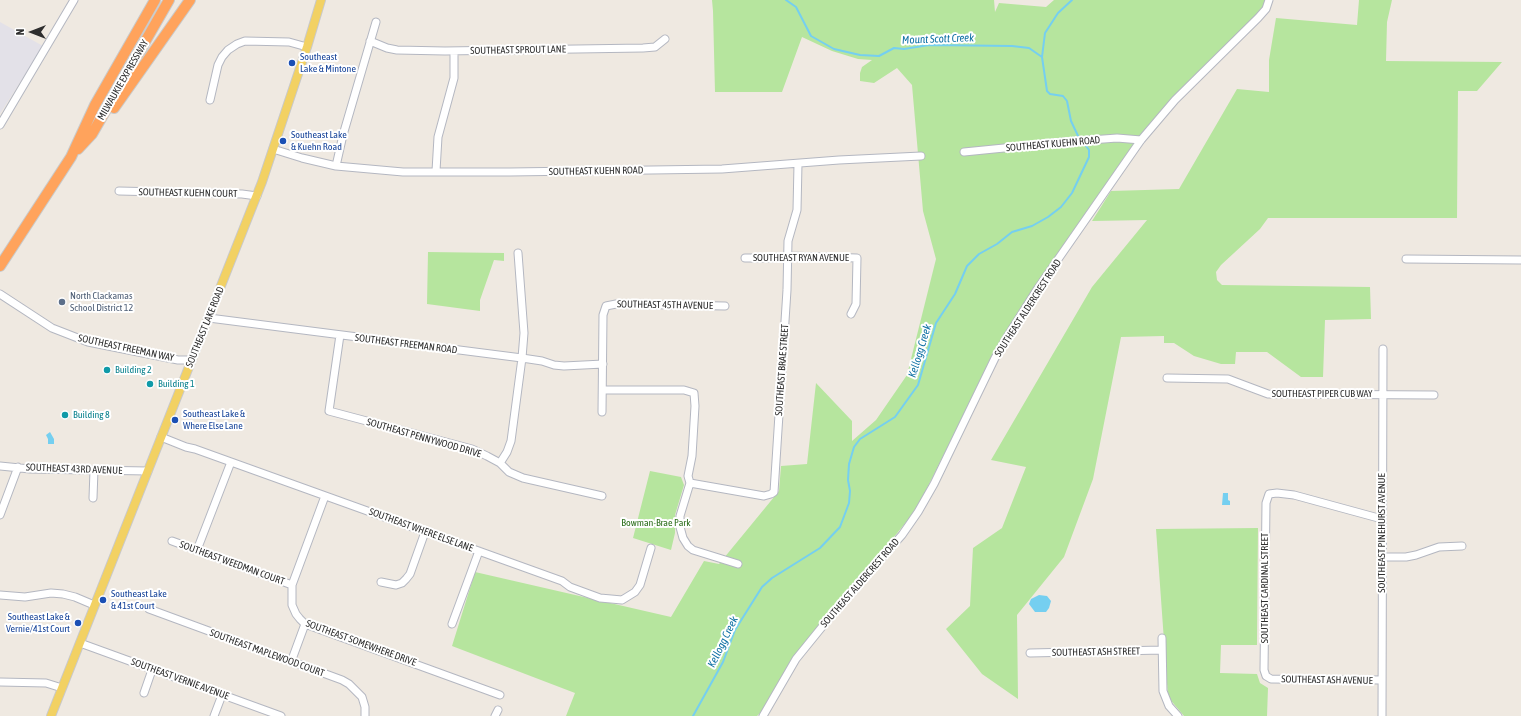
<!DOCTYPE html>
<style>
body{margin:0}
#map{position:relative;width:1521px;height:716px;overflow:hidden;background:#efe9e1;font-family:"Asap Condensed",sans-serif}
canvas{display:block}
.north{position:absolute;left:12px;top:12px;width:40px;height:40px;-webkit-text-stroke:3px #fff;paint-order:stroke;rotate:270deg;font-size:11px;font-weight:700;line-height:16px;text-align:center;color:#2e2e2e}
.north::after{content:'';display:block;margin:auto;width:14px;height:18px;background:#2e2e2e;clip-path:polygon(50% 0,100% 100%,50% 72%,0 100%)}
</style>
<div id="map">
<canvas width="1521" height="716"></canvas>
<div class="north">N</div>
</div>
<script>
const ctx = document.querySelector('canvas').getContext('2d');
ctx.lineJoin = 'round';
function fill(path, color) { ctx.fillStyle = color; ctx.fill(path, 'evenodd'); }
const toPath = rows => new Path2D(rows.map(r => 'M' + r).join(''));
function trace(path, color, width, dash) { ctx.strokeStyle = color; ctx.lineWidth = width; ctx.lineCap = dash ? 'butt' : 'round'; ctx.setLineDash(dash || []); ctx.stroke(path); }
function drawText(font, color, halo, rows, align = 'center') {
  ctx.font = font + ' "Asap Condensed",sans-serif'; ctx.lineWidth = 4; ctx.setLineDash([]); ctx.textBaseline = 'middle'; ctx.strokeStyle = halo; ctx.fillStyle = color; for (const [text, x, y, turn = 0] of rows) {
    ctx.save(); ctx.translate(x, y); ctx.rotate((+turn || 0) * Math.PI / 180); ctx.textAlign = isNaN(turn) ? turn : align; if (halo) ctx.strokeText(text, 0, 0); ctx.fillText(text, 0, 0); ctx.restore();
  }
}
fill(toPath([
 [0,22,43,46,0,114]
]), '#e3e1e8');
fill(toPath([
 [712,0,994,0,995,12,999,3,1046,7,1054,0,1266,0,1264,7,1171,99,1047,271,1001,341,916,510,786,669,763,710,757,716,566,716,575,693,452,646,475,572,671,617,704,561,719,564,779,491,781,466,807,464,816,383,852,421,852,441,876,420,907,375,936,259,923,211,912,85,897,68,874,83,860,81,860,73,862,67,872,60,858,59,832,51,802,37,782,92,715,92,713,11],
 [1359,0,1392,0,1387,22,1386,61,1502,62,1477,91,1458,91,1457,218,1268,218,1260,229,1221,265,1216,272,1217,280,1222,285,1370,287,1371,319,1325,320,1323,377,1301,377,1267,352,1236,352,1235,364,1221,364,1194,356,1174,343,1164,343,1164,336,1121,337,1093,479,1064,557,1017,615,1018,699,982,674,946,629,970,606,973,548,1002,528,1026,467,991,460,1092,287,1147,220,1092,221,1111,191,1179,189,1237,89,1269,92,1269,60,1276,18,1357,25],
 [428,252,504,253,504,261,494,260,480,300,480,311,427,304],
 [650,471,681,477,684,485,675,515,675,533,671,550,633,538],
 [1258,528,1257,645,1221,645,1220,673,1257,674,1260,683,1268,688,1267,716,1184,716,1168,697,1156,529]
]), '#b6e59e');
fill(toPath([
 [50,432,54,439,54,444,48,444,48,439,46,435],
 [1223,493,1228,493,1228,500,1230,501,1230,505,1222,505],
 [1039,595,1047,596,1051,601,1049,608,1046,612,1035,612,1029,604,1031,599]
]), '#75cff0');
trace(toPath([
 [786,0,796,7,811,36,834,49,860,55,879,56,894,48,904,49,929,45,1012,46,1029,48,1042,57],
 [1072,0,1058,13,1045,33,1042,57,1047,91,1050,94,1063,96,1067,101,1071,121,1079,138],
 [693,716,723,662,735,630,762,587,772,578,820,548,840,527,849,503,850,491,848,480,849,464,854,447,860,439,895,417,918,385,936,323,955,294,967,266,979,254,997,244,1012,232,1032,226,1048,217,1061,207,1072,193,1089,157,1089,150,1084,143]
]), '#75cff0', 2);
const minor = toPath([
 [370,41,387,48,397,50,445,51,643,48,655,47,665,39],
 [210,100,218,65,222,57,228,50,237,44,245,41,289,42,307,47],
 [0,125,74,0],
 [273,149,302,158,336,166,403,172,510,172,722,169,839,160,921,156],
 [964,152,1064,142,1117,138,1141,140],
 [336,166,343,135,376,22],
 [436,171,438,137,454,78,454,51],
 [119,191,242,194,257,196],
 [745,258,771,258,788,256,857,258,856,304,851,314],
 [1406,259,1521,260],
 [0,294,52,328,88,342,178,360,192,360],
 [209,318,522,358,542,361,554,365,564,366,603,364],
 [340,335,329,411,472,449,487,456,500,463,509,472,523,478,602,496],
 [1167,378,1228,379,1268,394,1434,395],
 [603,390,684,390,694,393,695,406,692,456,688,476,690,483,680,516,680,527,683,538,688,546,693,550,738,564],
 [602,412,603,315,606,306,616,304,725,306],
 [161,437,186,447,195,449,562,581,570,587,600,598,622,600,635,592,640,585,651,548],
 [500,463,507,452,511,441,522,358,524,333,518,253],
 [0,466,30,469,148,471],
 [690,483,764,496,771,494,774,492,787,290,788,241,797,210,798,164],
 [325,496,292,585,292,605,296,614,300,619,305,624,500,695],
 [93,498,94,470],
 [0,515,18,467],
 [172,541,292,585],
 [197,550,231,462],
 [1382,557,1406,557,1416,555,1439,547,1462,546],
 [381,582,396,585,402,583,406,579,410,574,425,532],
 [0,595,25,597,51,593,63,594,75,597,94,605],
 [149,609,342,680,349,684,362,697,365,707,365,716],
 [452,624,479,551],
 [1162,638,1163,691,1169,706,1178,716],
 [80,643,281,716],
 [1030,653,1162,650],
 [291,662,305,624],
 [1382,680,1271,679,1266,676,1264,670,1266,503,1269,494,1277,493,1294,495,1382,519],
 [0,682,46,683,62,688],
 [144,693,152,670],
 [214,716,222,695],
 [495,716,498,710],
 [763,716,796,659,839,606,902,535,918,512,934,484,995,358,1007,337,1038,288,1141,140,1175,100,1258,18,1266,9,1269,0],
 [1382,716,1383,349]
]);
const major = toPath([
 [51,716,262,182,307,47,321,0]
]);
const highway = toPath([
 [114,108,190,0],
 [78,149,92,134,169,0],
 [0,266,71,157,95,105,155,0]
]);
trace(minor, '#b4b7c1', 9);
trace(major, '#c9c9c9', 10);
trace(highway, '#c9c9c9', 12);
trace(minor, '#fff', 7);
trace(major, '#f2d163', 8);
trace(highway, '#ffa35c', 10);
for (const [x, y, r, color] of [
 [292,63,4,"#1a4fb4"],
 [283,141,4,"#1a4fb4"],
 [62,302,4,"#5c6f8a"],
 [107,370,4,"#0f9aa8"],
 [150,384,4,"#0f9aa8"],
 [65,415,4,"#0f9aa8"],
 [175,420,4,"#1a4fb4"],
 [103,600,4,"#1a4fb4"],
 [78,623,4,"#1a4fb4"]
]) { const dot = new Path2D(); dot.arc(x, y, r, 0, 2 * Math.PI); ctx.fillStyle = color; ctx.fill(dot); trace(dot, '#fff', 1.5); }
drawText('10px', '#2e2e2e', '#fff', [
 ["SOUTHEAST SPROUT LANE",518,50,-1],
 ["MILWAUKIE EXPRESSWAY",123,80,-60],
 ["SOUTHEAST KUEHN ROAD",1053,144,-5],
 ["SOUTHEAST KUEHN ROAD",596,171,-1],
 ["SOUTHEAST KUEHN COURT",188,193,1],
 ["SOUTHEAST RYAN AVENUE",801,258],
 ["SOUTHEAST 45TH AVENUE",665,305,1],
 ["SOUTHEAST ALDERCREST ROAD",1028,308,-57],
 ["SOUTHEAST LAKE ROAD",205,327,-68],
 ["SOUTHEAST FREEMAN ROAD",406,344,7],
 ["SOUTHEAST FREEMAN WAY",126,348,12],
 ["SOUTHEAST BRAE STREET",782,370,-86],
 ["SOUTHEAST PIPER CUB WAY",1322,394],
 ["SOUTHEAST PENNYWOOD DRIVE",424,438,16],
 ["SOUTHEAST 43RD AVENUE",74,469,2],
 ["SOUTHEAST WHERE ELSE LANE",421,530,20],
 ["SOUTHEAST PINEHURST AVENUE",1382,533,-90],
 ["SOUTHEAST WEEDMAN COURT",232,563,20],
 ["SOUTHEAST ALDERCREST ROAD",860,583,-49],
 ["SOUTHEAST CARDINAL STREET",1265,588,-90],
 ["SOUTHEAST SOMEWHERE DRIVE",361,643,20],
 ["SOUTHEAST ASH STREET",1096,652,-1],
 ["SOUTHEAST MAPLEWOOD COURT",267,653,20],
 ["SOUTHEAST VERNIE AVENUE",180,679,20],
 ["SOUTHEAST ASH AVENUE",1327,680,1]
]);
drawText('10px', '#164399', '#fff', [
 ["Southeast",300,57],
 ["Lake & Mintone",300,69],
 ["Southeast Lake",291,135],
 ["& Kuehn Road",291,147],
 ["Southeast Lake &",183,414],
 ["Where Else Lane",183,426],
 ["Southeast Lake",111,594],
 ["& 41st Court",111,606],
 ["Southeast Lake &",70,617,"right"],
 ["Vernie/41st Court",70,629,"right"]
], 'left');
drawText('10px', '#4e5e75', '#fff', [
 ["North Clackamas",70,296],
 ["School District 12",70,308]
], 'left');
drawText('10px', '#0d838f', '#fff', [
 ["Building 2",115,370],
 ["Building 1",158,384],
 ["Building 8",73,415]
], 'left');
drawText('10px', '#2c6e1b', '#fff', [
 ["Bowman-Brae Park",656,523]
]);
drawText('italic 11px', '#0d6fa3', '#fff', [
 ["Mount Scott Creek",938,39,-2],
 ["Kellogg Creek",920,351,-73],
 ["Kellogg Creek",723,642,-64]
]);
</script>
